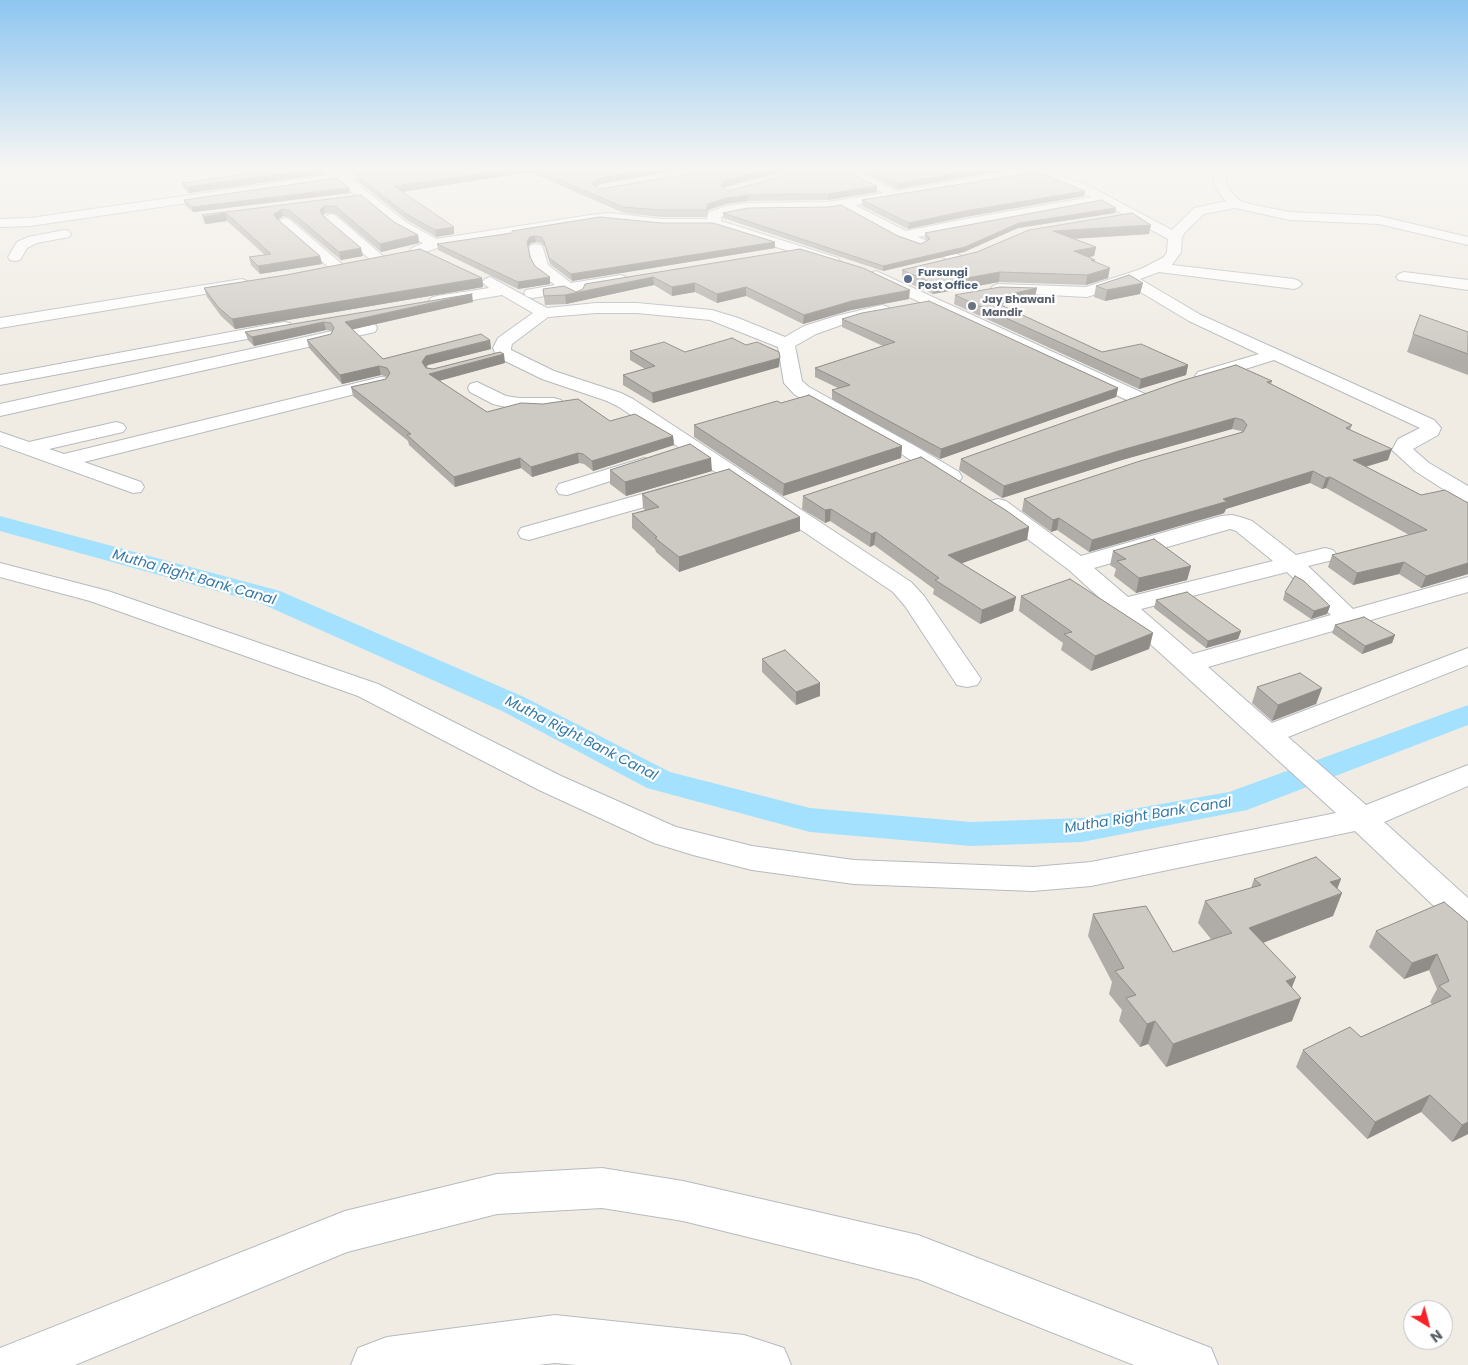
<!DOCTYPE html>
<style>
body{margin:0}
#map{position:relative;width:1468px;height:1365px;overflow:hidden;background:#f0ece4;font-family:Poppins,sans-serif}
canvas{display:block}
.north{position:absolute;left:1403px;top:1300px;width:50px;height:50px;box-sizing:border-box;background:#fff;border:1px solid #bec0c2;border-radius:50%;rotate:143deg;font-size:14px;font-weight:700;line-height:20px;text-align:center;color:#5c6166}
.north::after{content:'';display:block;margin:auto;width:18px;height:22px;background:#f92126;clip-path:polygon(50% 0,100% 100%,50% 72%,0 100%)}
</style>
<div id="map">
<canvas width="1468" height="1365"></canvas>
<div class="north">N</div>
</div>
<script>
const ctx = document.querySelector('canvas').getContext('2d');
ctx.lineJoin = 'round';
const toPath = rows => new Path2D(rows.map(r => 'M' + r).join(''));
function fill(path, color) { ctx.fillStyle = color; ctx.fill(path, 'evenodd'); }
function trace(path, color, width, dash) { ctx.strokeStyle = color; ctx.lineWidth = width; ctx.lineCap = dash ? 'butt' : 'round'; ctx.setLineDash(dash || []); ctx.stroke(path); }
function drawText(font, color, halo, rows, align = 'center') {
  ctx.font = font + ' Poppins,sans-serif'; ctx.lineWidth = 4.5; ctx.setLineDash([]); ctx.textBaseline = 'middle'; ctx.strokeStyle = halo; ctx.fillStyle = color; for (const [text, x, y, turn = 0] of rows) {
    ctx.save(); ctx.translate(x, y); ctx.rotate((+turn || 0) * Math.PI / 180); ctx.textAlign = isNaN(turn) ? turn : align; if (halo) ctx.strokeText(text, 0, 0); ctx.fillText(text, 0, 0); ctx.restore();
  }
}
fill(toPath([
 [0,516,280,591,524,697,670,772,810,808,971,822,1082,818,1229,792,1468,705,1468,725,1247,810,1082,842,971,846,810,832,647,788,502,711,260,603,0,531,0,516]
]), '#a4e1ff');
const minor = toPath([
 [321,168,335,168,342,173,381,168,411,168,405,172,351,179,406,222,436,239,590,215,610,213,661,219,707,219,709,212,726,206,748,203,828,202,883,193,836,170,834,168,849,168,898,191,1027,168,1062,168,1060,170,1052,172,1091,187,1172,230,1194,208,1226,201,1219,193,1213,180,1218,168,1230,168,1225,180,1231,192,1240,201,1254,205,1290,212,1379,216,1468,237,1468,245,1379,224,1290,220,1235,208,1204,214,1185,232,1182,237,1181,252,1172,265,1294,279,1299,281,1302,284,1299,287,1294,289,1159,272,1140,279,1201,315,1434,420,1441,428,1438,435,1413,449,1429,463,1468,486,1468,502,1460,500,1415,471,1392,450,1398,439,1420,428,1274,360,1210,380,1204,381,1198,380,1195,376,1198,372,1259,354,1189,321,1127,284,1087,297,993,292,990,289,993,286,998,284,1086,287,1141,269,1164,257,1167,252,1168,239,1102,203,918,237,964,257,966,260,964,263,959,264,899,239,840,208,828,210,748,211,729,214,721,217,721,221,838,258,840,261,838,264,833,265,713,227,661,227,610,221,437,248,417,255,412,254,410,251,412,248,423,243,396,228,338,181,30,226,0,227,0,219,30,218,329,175,321,168],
 [1036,175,1091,197,965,219,906,231,855,205,1036,175],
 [681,168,695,168,733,191,727,195,723,194,681,168],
 [800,168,818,168,816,170,754,189,748,185,750,182,800,168],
 [330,214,335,215,383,256,385,259,383,262,373,262,325,221,323,218,330,214],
 [284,218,289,219,342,264,344,267,342,270,332,270,279,225,277,222,284,218],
 [64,230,69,231,71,234,69,237,37,243,27,248,20,260,15,261,10,260,8,257,17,242,28,237,64,230],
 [536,244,541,245,543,248,548,265,571,283,621,275,626,277,629,280,626,283,621,285,581,290,584,294,582,297,576,299,565,293,532,298,526,296,524,293,526,290,555,285,537,271,532,263,529,248,531,245,536,244],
 [876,271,1145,394,1147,398,1145,402,1138,404,1131,402,871,279,868,276,871,273,876,271],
 [1404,272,1468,280,1468,290,1399,280,1396,277,1399,274,1404,272],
 [490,277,547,308,596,303,637,303,712,310,738,318,785,337,804,326,836,316,882,305,888,307,890,310,888,313,847,323,816,334,795,346,802,381,809,387,917,447,959,472,962,477,959,482,951,483,943,482,903,455,795,395,784,383,778,347,710,320,637,313,596,313,548,317,512,344,511,348,511,350,554,371,621,393,633,399,911,582,924,596,981,679,977,685,967,687,957,685,905,606,893,592,619,407,607,401,542,379,497,357,493,348,498,338,533,313,502,295,437,306,431,304,429,301,431,298,437,296,489,288,482,282,485,279,490,277],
 [242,279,247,281,250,284,247,287,0,328,0,318,242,279],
 [284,322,290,323,292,327,290,331,0,385,0,375,284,322],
 [369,323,375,324,377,328,375,332,0,416,0,404,369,323],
 [381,377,387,378,390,382,387,386,84,462,141,482,144,487,141,492,133,493,0,445,0,432,29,442,116,422,123,424,126,428,123,432,49,449,64,454,381,377],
 [477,382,506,396,519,398,554,398,561,400,563,404,561,408,554,410,519,410,493,404,470,392,468,388,470,384,477,382],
 [644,458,651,460,654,464,651,468,567,495,559,494,556,489,559,484,644,458],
 [678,484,686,485,689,490,686,495,529,540,521,538,518,533,521,528,678,484],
 [998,499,1006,501,1081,556,1221,516,1232,515,1240,517,1252,521,1296,555,1325,548,1333,550,1337,555,1333,560,1308,566,1353,609,1468,577,1468,592,1208,667,1272,723,1468,648,1468,665,1288,737,1366,805,1468,765,1468,786,1384,822,1468,898,1468,931,1456,927,1355,831,1091,886,1033,891,854,884,752,870,693,855,654,843,539,790,358,696,90,601,0,577,0,563,108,591,378,684,561,776,676,827,752,846,854,860,1033,867,1091,862,1336,813,1069,570,990,511,987,506,990,501,998,499],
 [1230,529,1236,531,1273,561,1128,597,1094,568,1230,529],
 [1287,572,1331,615,1193,654,1141,609,1287,572],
 [602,1168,683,1181,918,1235,1211,1348,1218,1365,1134,1365,918,1279,683,1221,602,1208,497,1214,347,1252,75,1365,0,1365,0,1348,345,1211,497,1174,602,1168],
 [555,1315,744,1335,784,1348,791,1365,576,1365,555,1363,538,1365,351,1365,358,1348,387,1337,555,1315]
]);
trace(minor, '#b6bbbf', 2);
fill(minor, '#fff');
fill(toPath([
 [233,168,324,168,325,174,189,193,184,189,182,183,244,174],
 [403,168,691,168,600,184,596,187,600,189,700,172,702,170,702,169,698,168,793,168,724,188,729,191,877,186,877,192,828,200,748,201,726,204,708,210,706,217,661,217,624,213,529,172,402,192,454,234,436,237,407,220,356,180,355,174],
 [853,168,1017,168,898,189],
 [349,188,350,193,193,212,185,205,184,200],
 [1085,191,1084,196,965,217,908,229,862,206,862,200],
 [361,195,394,222,418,235,419,243,381,252,336,214,325,213,323,215,363,256,341,260,290,218,283,216,278,220,320,256,322,264,260,274,251,265,249,257,265,255,227,221,206,224,204,223,202,215],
 [723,213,898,236,921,244,927,240,925,238,925,233,1115,213,1018,228,964,252,883,271,723,218],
 [1029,230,1149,234,1074,239,1096,247,1094,256,1089,257,1095,260,1094,262,1108,278,1086,285,999,282,933,294,902,280,902,270,977,252],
 [512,233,775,242,775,248,572,281,550,264,545,247,541,243,536,242,531,243,528,247,530,257,535,266,550,284,518,289,438,250,437,244],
 [800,249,909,299,851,310,803,324,746,296,717,303,695,292,672,296,654,285,566,304,545,305,544,298,543,289,576,292],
 [482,278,483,287,235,329,221,316,207,297,204,288],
 [1096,286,1140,294,1105,301,1094,297],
 [955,295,1035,297,1000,305,1102,352,1188,365,1186,375,1139,389,954,304],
 [473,302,352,329,383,359,490,340,491,349,428,365,426,367,433,369,505,363,439,381,487,412,610,421,673,436,674,445,593,471,584,464,579,463,532,477,521,468,455,487,409,445,408,441,353,396,351,387,386,379,387,377,381,375,342,384,309,348,307,340,331,334,332,331,326,330,254,346,248,340,245,332],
 [842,319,1118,388,1116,397,940,459,835,401,832,399,832,390,838,388,815,377,815,368,883,346,842,327],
 [1468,332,1468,375,1407,352,1413,334],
 [630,351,685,352,779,367,653,403,623,385,623,375,645,369,630,360],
 [1272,381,1271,384,1352,425,1350,430,1388,460,1366,467,1421,495,1468,503,1468,574,1421,588,1399,574,1353,585,1328,567,1332,555,1409,535,1326,488,1322,489,1310,483,1226,509,1224,513,1222,514,1089,552,1057,530,1051,532,1022,511,1024,499,1242,432,1241,431,1232,429,1122,460,1002,498,959,470,961,459],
 [694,425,902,446,901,458,783,496,694,437],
 [610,470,712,471,626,496,610,484],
 [642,494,800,531,679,572,656,552,655,549,632,528,632,514,645,510,643,508],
 [803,496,1029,527,1027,540,961,563,1016,597,1013,611,980,624,933,594,934,589,874,545,870,547,830,521,825,523,802,509],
 [1113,551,1191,566,1187,580,1136,593,1114,576,1116,569,1110,565],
 [1285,592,1330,606,1327,614,1311,619,1283,600],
 [1021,596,1153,633,1149,649,1091,671,1061,650,1063,643,1019,611],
 [1156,600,1241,631,1238,639,1206,648,1154,608],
 [1335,625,1395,635,1392,643,1362,654,1332,633],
 [762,659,820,683,820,696,796,705,762,672],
 [1257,687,1322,688,1316,704,1272,721,1252,703],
 [1254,879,1341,879,1337,889,1342,893,1333,916,1263,943,1292,988,1292,1021,1166,1067,1148,1044,1140,1047,1119,1021,1122,1010,1109,994,1112,982,1088,936,1093,914,1173,952,1211,939,1198,923,1205,901,1251,888],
 [1468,922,1468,1134,1452,1142,1421,1112,1367,1139,1296,1067,1303,1050,1361,1037,1432,1004,1430,1002,1437,989,1429,970,1404,979,1369,947,1376,931]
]), '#b0ada8');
fill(toPath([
 [324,168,325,174,189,193,187,187],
 [342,168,367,168,342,171],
 [518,168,528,168,529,172,395,193,394,186],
 [657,168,691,168,600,184,592,191,592,184,599,178],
 [771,168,793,168,724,187,721,192,721,186,724,181],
 [983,168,1017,168,898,189,899,183],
 [877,186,877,192,828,200,828,194],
 [349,188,350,193,193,212,192,207],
 [1085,191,1084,196,965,217,908,229,909,223,965,211],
 [748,195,748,201,726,204,708,210,706,217,706,210,708,204,726,198],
 [324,206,325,213,321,217,320,210],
 [1116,208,1115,213,1018,228,964,252,883,271,883,266,1019,223],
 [282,209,283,216,275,222,274,214],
 [226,213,227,221,206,224,204,217],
 [1151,225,1149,234,1051,240,1053,231],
 [454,227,454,234,436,237,435,230],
 [418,235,419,243,381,252,380,244],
 [535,236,536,242,531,243,527,247,527,241,530,237],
 [775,242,775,248,572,281,571,274],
 [1096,247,1094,256,1073,261,1074,251],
 [361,248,363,256,341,260,339,252],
 [320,256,322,264,260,274,258,266],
 [1110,268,1108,278,1086,285,1087,275],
 [1000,272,999,282,933,294,934,284],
 [550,277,550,284,518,289,518,282],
 [653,277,654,285,566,304,565,295],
 [482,278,483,287,235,329,232,319],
 [695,283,695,292,672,296,672,287],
 [1143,283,1140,294,1105,301,1107,290],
 [746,287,746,296,717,303,717,294],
 [1037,288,1035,297,987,308,988,299],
 [910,290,909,299,851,310,803,324,804,315,852,301],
 [472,294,473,302,346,331,345,322],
 [324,322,326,330,254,346,252,337],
 [490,340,491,349,428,365,423,371,422,362,426,356],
 [504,354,505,363,431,383,429,374],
 [780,358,779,367,653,403,652,393],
 [1188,365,1186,375,1139,389,1141,379],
 [379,366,381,375,342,384,340,375],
 [1118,388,1116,397,940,459,941,449],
 [1235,418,1232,429,1122,460,1002,498,1004,486,1125,449],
 [673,436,674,445,593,471,592,461],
 [902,446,901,458,783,496,784,484],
 [1392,449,1388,460,1350,471,1353,460],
 [578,453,579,463,532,477,531,467],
 [520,458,521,468,455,487,454,477],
 [711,458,712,471,626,496,625,482],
 [1313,471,1310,483,1226,509,1224,513,1089,552,1092,540],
 [1330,477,1326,488,1322,489,1326,478],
 [831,509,830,521,825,523,825,510],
 [800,517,800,531,679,572,679,557],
 [1059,518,1057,530,1051,532,1053,520],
 [1029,527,1027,540,946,569,948,555],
 [876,532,874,545,870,547,871,534],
 [1404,562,1399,574,1353,585,1357,573],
 [1468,563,1468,574,1421,588,1426,576],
 [1191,566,1187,580,1136,593,1139,578],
 [1016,597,1013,611,980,624,982,610],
 [1330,606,1327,614,1311,619,1314,611],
 [1241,631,1238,639,1206,648,1208,641],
 [1153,633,1149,649,1091,671,1095,656],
 [1395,635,1392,643,1362,654,1365,646],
 [820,683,820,696,796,705,796,692],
 [1322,688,1316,704,1272,721,1278,705],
 [1341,879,1334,897,1342,893,1333,916,1241,951,1249,928,1330,882],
 [1437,954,1429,970,1404,979,1412,963],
 [1296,977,1287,1000,1286,981],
 [1301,998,1292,1021,1166,1067,1173,1044],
 [1155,1021,1148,1044,1140,1047,1147,1024],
 [1430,1095,1421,1112,1367,1139,1375,1122],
 [1468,1122,1468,1134,1452,1142,1462,1125]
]), '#908d88');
const building = toPath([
 [242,168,322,168,187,187,182,183,251,173,242,168],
 [403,168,518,168,394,186,454,227,435,230,406,214,355,174,403,168],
 [532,168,657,168,599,178,592,184,600,189,700,172,703,168,771,168,724,181,721,186,729,191,809,168,840,168,877,186,828,194,748,195,726,198,708,204,706,210,661,210,623,207,532,168],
 [867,168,983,168,899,183,867,168],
 [1037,172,1085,191,965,211,909,223,862,200,1037,172],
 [337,178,349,188,192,207,184,200,337,178],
 [361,195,394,222,418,235,380,244,335,206,324,206,320,210,322,215,361,248,339,252,289,210,282,209,274,214,276,218,320,256,258,266,249,257,271,254,226,213,204,217,202,215,361,195],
 [1102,200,1116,208,1019,223,965,247,883,266,723,213,748,208,828,207,841,205,898,236,921,244,930,239,925,233,1102,200],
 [1132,213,1151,225,1053,231,1096,247,1074,251,1095,260,1091,260,1110,268,1087,275,1000,272,934,284,902,270,977,252,1029,230,1132,213],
 [600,217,661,223,713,223,775,242,571,274,549,258,544,241,541,237,535,236,530,237,527,241,530,257,535,266,550,277,518,282,437,244,512,233,512,231,600,217],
 [420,249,482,278,232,319,218,307,204,288,286,275,420,249],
 [800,249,863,268,910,290,852,301,804,315,746,287,717,294,695,283,672,287,653,277,565,295,544,296,543,289,564,286,576,292,583,289,585,284,800,249],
 [1129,275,1143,283,1107,290,1096,286,1129,275],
 [1000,287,1037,288,988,299,1102,352,1141,344,1188,365,1141,379,955,295,1000,287],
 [472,294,345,322,383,359,481,334,490,340,426,356,422,362,426,368,433,369,500,352,504,354,429,374,487,412,521,403,543,404,578,399,610,421,635,414,673,436,592,461,583,454,578,453,531,467,520,458,454,477,407,435,411,434,351,387,386,379,390,373,387,368,379,366,340,375,307,340,331,334,334,328,331,323,324,322,252,337,245,332,472,294],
 [929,301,1118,388,941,449,835,392,832,390,850,385,815,368,895,342,842,319,862,313,929,301],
 [1420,315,1468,332,1468,354,1413,334,1420,315],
 [732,338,746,345,757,342,779,352,780,358,652,393,623,375,655,366,630,351,664,342,685,352,732,338],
 [1236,365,1272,381,1267,382,1352,425,1346,428,1392,449,1353,460,1421,495,1445,490,1468,503,1468,563,1426,576,1404,562,1357,573,1332,555,1427,530,1330,477,1326,478,1313,471,1223,499,1228,502,1225,502,1092,540,1059,518,1053,520,1024,499,1140,461,1243,432,1247,425,1243,420,1235,418,1125,449,1004,486,961,459,1181,381,1236,365],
 [809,395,902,446,784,484,694,425,777,401,781,403,809,395],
 [690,444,711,458,625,482,610,470,690,444],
 [921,457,1007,511,1029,527,948,555,1016,597,982,610,935,580,939,578,876,532,871,534,831,509,825,510,803,496,921,457],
 [729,469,800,517,679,557,655,538,657,537,632,514,659,507,642,494,729,469],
 [1154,539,1191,566,1139,578,1117,561,1126,559,1113,551,1154,539],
 [1295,576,1304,581,1330,606,1314,611,1285,592,1295,576],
 [1070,579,1153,633,1095,656,1064,634,1072,632,1021,596,1070,579],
 [1187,592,1241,631,1208,641,1156,600,1187,592],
 [1364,617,1395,635,1365,646,1335,625,1364,617],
 [785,650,820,683,796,692,762,659,785,650],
 [1300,673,1322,688,1278,705,1257,687,1300,673],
 [1316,857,1341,879,1330,882,1342,893,1249,928,1296,977,1286,981,1301,998,1173,1044,1155,1021,1147,1024,1126,998,1136,995,1115,971,1124,968,1093,914,1146,906,1173,952,1232,933,1205,901,1261,885,1254,879,1316,857],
 [1444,902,1468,922,1468,1122,1462,1125,1430,1095,1375,1122,1303,1050,1350,1027,1361,1037,1451,996,1439,986,1449,981,1437,954,1412,963,1376,931,1444,902]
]);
fill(building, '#cdc9c3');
trace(building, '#908d88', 1);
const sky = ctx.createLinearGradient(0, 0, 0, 359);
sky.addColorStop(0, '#8dc6f1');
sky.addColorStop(0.47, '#f8f6f3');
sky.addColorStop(1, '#f8f6f300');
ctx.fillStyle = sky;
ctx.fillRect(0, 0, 1468, 359);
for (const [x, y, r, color] of [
 [908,279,5,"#5c6f8a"],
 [972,306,5,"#6b7280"]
]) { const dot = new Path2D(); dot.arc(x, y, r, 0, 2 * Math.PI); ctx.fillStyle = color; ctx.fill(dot); trace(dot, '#fff', 2); }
drawText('bold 11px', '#4e5e75', '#fff', [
 ["Fursungi",918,273],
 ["Post Office",918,286]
], 'left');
drawText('bold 11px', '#5b616d', '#fff', [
 ["Jay Bhawani",982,300],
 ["Mandir",982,313]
], 'left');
drawText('italic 14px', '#3378a8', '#fff', [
 ["Mutha Right Bank Canal",194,578,16],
 ["Mutha Right Bank Canal",581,739,27],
 ["Mutha Right Bank Canal",1148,816,-9]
]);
</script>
